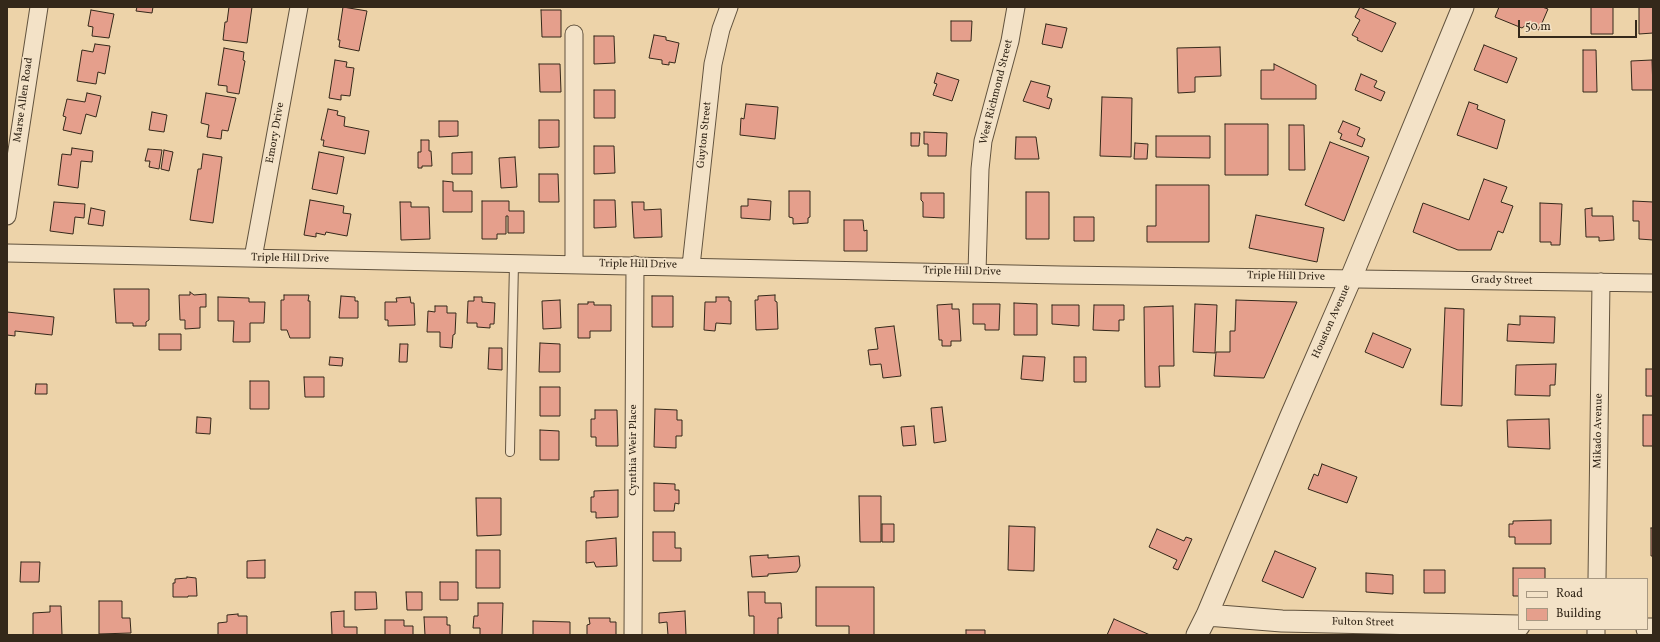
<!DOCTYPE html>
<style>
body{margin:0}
#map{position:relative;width:1660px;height:642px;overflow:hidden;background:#edd3a9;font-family:Vollkorn,serif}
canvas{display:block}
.frame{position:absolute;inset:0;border:8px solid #34281a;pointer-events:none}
.legend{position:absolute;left:1518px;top:578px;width:130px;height:52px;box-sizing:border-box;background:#f3e2c7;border:1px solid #a79882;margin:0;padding:5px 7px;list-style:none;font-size:12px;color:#34281a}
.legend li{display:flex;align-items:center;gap:8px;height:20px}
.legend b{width:20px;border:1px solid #a79882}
.scale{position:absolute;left:1518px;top:20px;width:119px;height:18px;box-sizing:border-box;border:2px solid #34281a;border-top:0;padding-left:5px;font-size:12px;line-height:14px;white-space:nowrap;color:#34281a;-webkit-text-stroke:3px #f3e2c7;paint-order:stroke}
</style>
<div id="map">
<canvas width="1660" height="642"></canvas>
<div class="frame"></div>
<ul class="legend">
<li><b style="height:5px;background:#f3e2c7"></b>Road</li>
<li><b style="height:11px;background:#e59f8c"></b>Building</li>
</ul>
<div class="scale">50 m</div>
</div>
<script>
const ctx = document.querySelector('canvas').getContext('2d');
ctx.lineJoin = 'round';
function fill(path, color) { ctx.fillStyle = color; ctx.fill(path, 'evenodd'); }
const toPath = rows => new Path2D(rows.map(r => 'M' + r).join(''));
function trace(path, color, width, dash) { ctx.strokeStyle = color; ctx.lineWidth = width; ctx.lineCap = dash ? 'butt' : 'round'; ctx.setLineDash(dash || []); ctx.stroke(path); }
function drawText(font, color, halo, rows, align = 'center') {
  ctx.font = font + ' Vollkorn,serif'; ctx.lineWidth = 3.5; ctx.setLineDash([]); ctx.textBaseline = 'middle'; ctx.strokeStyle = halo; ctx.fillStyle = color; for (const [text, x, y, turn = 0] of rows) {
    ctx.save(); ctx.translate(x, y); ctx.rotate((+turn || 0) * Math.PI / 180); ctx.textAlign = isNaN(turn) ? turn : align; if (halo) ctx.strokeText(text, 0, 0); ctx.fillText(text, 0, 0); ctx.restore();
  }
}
const building = toPath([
 [137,7,153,7,152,13,136,11,137,7],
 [229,7,252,7,247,43,223,40,225,22,227,22,229,7],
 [343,7,367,11,359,51,339,47,340,40,338,40,343,7],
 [1360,7,1396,23,1382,52,1357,40,1358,38,1352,35,1360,20,1355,17,1360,7],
 [1499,7,1542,7,1548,9,1539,30,1526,25,1522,28,1495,17,1499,7],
 [1591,7,1613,7,1613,34,1591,34,1591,7],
 [1639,7,1653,7,1653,33,1639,34,1639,7],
 [91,10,114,14,109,38,92,36,93,27,88,26,91,10],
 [541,10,561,10,561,37,542,37,541,10],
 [951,21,972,21,971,41,951,41,951,21],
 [1046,24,1067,28,1062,48,1042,44,1046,24],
 [654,35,666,37,666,40,679,43,675,63,669,62,669,65,662,64,662,60,649,58,654,35],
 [594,36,614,36,615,63,594,64,594,36],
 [95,44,110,46,105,74,98,72,96,84,77,81,82,50,93,52,95,44],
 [1484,45,1517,58,1507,83,1474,70,1484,45],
 [1220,47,1221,76,1195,77,1195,92,1178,93,1177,48,1220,47],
 [224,48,244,52,243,60,245,61,239,94,227,92,227,86,218,85,224,48],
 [1583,50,1596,50,1597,92,1583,92,1583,50],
 [335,60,347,62,346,67,354,68,350,96,341,95,341,100,329,98,335,60],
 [1652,60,1653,90,1632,90,1631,61,1652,60],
 [539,64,560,64,561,92,540,92,539,64],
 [1274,64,1316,85,1316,99,1261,99,1261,70,1274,70,1274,64],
 [937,73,959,80,952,101,933,95,937,84,934,83,937,73],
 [1361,74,1377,81,1374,87,1385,92,1381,101,1355,90,1361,74],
 [1031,81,1050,86,1047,97,1052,99,1049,109,1023,101,1031,81],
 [594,90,615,90,615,118,594,118,594,90],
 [87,93,101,96,96,117,86,114,81,134,63,130,66,117,63,116,67,99,85,102,87,93],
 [206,93,236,98,228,131,222,130,221,139,207,137,209,125,201,123,206,93],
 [1102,97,1132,98,1131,157,1100,156,1102,97],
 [1469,102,1478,105,1477,109,1505,120,1497,149,1457,135,1469,102],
 [746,104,778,107,775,139,740,135,741,118,744,119,746,104],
 [328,109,338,111,337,115,345,117,344,126,369,131,365,154,323,146,324,140,321,140,328,109],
 [152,112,167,115,164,132,149,130,152,112],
 [539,120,559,120,559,147,539,148,539,120],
 [439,121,458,121,458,136,439,137,439,121],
 [1343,121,1360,128,1357,135,1365,139,1362,147,1340,139,1342,134,1338,132,1343,121],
 [1225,124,1268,124,1268,175,1225,175,1225,124],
 [1289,125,1304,125,1305,170,1289,170,1289,125],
 [924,132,947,133,946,156,928,156,928,144,924,144,924,132],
 [911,133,920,133,919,146,911,146,911,133],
 [1156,136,1210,136,1210,158,1156,157,1156,136],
 [1016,137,1036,137,1039,159,1015,159,1016,137],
 [421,140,429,140,429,151,431,151,432,166,422,166,422,168,418,168,418,152,421,152,421,140],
 [1330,142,1369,157,1344,221,1305,205,1330,142],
 [1135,143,1148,144,1147,159,1134,159,1135,143],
 [594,146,614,146,615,173,594,174,594,146],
 [72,148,93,151,92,162,81,161,78,188,58,185,62,154,71,155,72,148],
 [148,149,162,150,159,169,149,167,150,161,145,161,148,149],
 [164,150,173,152,169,171,161,169,164,150],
 [319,152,344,157,337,194,312,189,319,152],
 [472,152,472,174,452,174,452,153,472,152],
 [203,154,222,157,213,223,190,220,198,169,201,169,203,154],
 [515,157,517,187,501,188,499,158,515,157],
 [539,174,558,174,559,202,539,202,539,174],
 [1484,179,1507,187,1501,202,1513,206,1503,233,1498,231,1491,250,1458,250,1413,232,1423,203,1469,220,1484,179],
 [443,181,453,182,453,191,472,191,472,212,443,212,443,181],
 [1156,185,1209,185,1209,242,1147,242,1147,226,1156,226,1156,185],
 [789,191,810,191,810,217,808,218,808,223,793,224,793,218,789,217,789,191],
 [1026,192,1049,192,1049,239,1026,239,1026,192],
 [921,193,944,193,944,218,923,217,923,202,921,200,921,193],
 [748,199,771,201,770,220,741,218,741,206,748,206,748,199],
 [310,200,344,206,343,213,351,214,347,236,326,232,325,235,316,233,316,237,304,235,310,200],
 [594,200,615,200,616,227,594,228,594,200],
 [482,201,509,201,509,211,524,211,524,233,508,233,508,216,506,216,506,234,497,234,497,239,482,239,482,201],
 [1633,201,1653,202,1653,240,1639,239,1639,221,1633,221,1633,201],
 [54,202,85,204,84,218,75,217,73,234,50,231,54,202],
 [400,202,411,202,411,207,429,207,430,239,401,240,400,202],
 [632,202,644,202,644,210,661,209,662,237,634,238,632,202],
 [1540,203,1562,204,1560,245,1551,245,1551,242,1540,242,1540,203],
 [91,208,105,211,103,226,88,224,91,208],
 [1592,208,1592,216,1613,216,1614,240,1599,241,1599,237,1586,237,1585,209,1592,208],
 [1256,215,1324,228,1317,262,1249,248,1256,215],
 [1074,217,1094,217,1094,241,1074,241,1074,217],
 [844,220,863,220,864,231,867,230,867,251,844,251,844,220],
 [114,289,149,289,149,320,146,322,146,326,133,326,133,323,116,323,114,289],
 [190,292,194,295,206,294,206,307,200,307,200,328,185,329,185,320,180,320,179,295,190,295,190,292],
 [284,295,309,295,308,301,310,301,310,338,290,338,287,330,281,330,281,300,284,300,284,295],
 [775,295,775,301,777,302,778,329,756,330,755,300,758,300,758,296,775,295],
 [341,296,355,297,355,301,358,301,358,318,339,318,341,296],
 [652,296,673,296,673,327,652,327,652,296],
 [218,297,249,298,249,302,265,302,264,323,250,323,250,342,233,342,234,321,218,321,218,297],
 [410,297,411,303,414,303,415,325,388,326,388,320,385,320,385,302,397,302,396,298,410,297],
 [474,297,482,297,482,302,495,303,494,324,490,324,490,328,477,327,477,323,467,323,468,301,474,301,474,297],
 [716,297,729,297,729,301,731,301,731,324,716,323,715,331,704,330,705,302,716,302,716,297],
 [560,300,561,328,543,329,542,301,560,300],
 [1236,300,1297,302,1264,378,1214,376,1216,352,1230,352,1230,331,1235,331,1236,300],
 [588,302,594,302,594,305,611,305,611,331,590,331,590,338,578,338,578,304,588,304,588,302],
 [1014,303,1037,304,1037,335,1014,335,1014,303],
 [952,304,952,309,959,309,961,341,951,341,951,346,942,346,942,340,939,340,937,305,952,304],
 [973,304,1000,304,999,330,985,330,985,324,973,324,973,304],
 [1195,304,1217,305,1215,353,1193,352,1195,304],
 [1052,305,1079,305,1079,326,1052,324,1052,305],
 [1094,305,1124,305,1124,320,1119,320,1119,331,1093,330,1094,305],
 [435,306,447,306,447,313,456,313,455,334,453,335,452,348,440,347,440,332,427,332,428,311,435,312,435,306],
 [1173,306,1174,366,1159,366,1160,387,1145,387,1144,307,1173,306],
 [1445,308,1464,309,1462,406,1441,405,1445,308],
 [7,312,54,317,52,335,15,331,15,336,7,335,7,312],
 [1520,316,1555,317,1554,343,1507,341,1508,324,1520,325,1520,316],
 [894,326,901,376,883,378,881,364,870,365,868,350,878,349,875,328,894,326],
 [1373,333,1411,349,1403,368,1365,352,1373,333],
 [159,334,181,334,181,350,159,350,159,334],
 [540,343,560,344,560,372,539,372,540,343],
 [400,344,408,344,407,362,399,362,400,344],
 [489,348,502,348,502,370,488,369,489,348],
 [1023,356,1045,357,1043,381,1021,379,1023,356],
 [330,357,343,358,342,366,329,365,330,357],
 [1074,357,1086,357,1086,382,1074,382,1074,357],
 [1556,364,1555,385,1550,385,1550,396,1515,395,1516,365,1556,364],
 [1646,369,1653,369,1653,396,1646,396,1646,369],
 [304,377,324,377,324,397,305,397,304,377],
 [250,381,269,381,269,409,250,409,250,381],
 [36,384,47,384,47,394,35,394,36,384],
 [540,387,560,387,560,416,540,416,540,387],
 [942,407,946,441,934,443,931,408,942,407],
 [655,409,677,410,677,420,682,420,682,436,676,436,676,448,654,447,655,409],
 [595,410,617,410,618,446,596,446,596,437,591,437,591,419,595,419,595,410],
 [1643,415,1653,415,1653,446,1643,446,1643,415],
 [197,417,211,418,210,434,196,433,197,417],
 [1549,419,1550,449,1508,447,1507,420,1549,419],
 [914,426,916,445,903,446,901,427,914,426],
 [540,430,559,431,559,460,540,460,540,430],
 [1322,464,1357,477,1347,503,1308,489,1314,474,1318,476,1322,464],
 [654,483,675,484,675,490,679,490,679,504,675,503,674,511,654,511,654,483],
 [618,490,618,517,596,518,596,512,591,512,591,497,594,497,594,491,618,490],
 [859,496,881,496,881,542,860,542,859,496],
 [476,498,501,498,501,535,477,536,476,498],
 [1551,520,1551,544,1515,544,1515,537,1509,537,1509,524,1513,524,1513,521,1551,520],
 [882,524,894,524,894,542,882,542,882,524],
 [1009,526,1035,527,1034,571,1008,570,1009,526],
 [1651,528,1653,528,1653,556,1651,556,1651,528],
 [1157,529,1184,541,1186,537,1192,539,1178,570,1173,568,1177,560,1149,547,1157,529],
 [653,532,675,532,675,548,681,548,681,561,653,561,653,532],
 [616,538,617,566,596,567,594,562,586,563,586,541,616,538],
 [476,550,500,550,500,588,476,588,476,550],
 [1275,551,1316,568,1303,598,1262,581,1275,551],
 [768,555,768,558,799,556,800,566,797,572,768,574,768,576,752,577,750,556,768,555],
 [265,560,265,578,247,578,247,561,265,560],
 [21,562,40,562,39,582,20,582,21,562],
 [1513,568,1545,568,1545,579,1519,579,1519,596,1513,596,1513,568],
 [1424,570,1445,570,1445,593,1424,593,1424,570],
 [1366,573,1393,575,1393,594,1366,592,1366,573],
 [187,577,196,578,197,596,188,596,188,597,173,597,173,583,175,583,175,579,187,578,187,577],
 [440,582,458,582,458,600,440,600,440,582],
 [816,587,874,587,874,635,849,635,849,626,816,626,816,587],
 [355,592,376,592,377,609,355,610,355,592],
 [406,592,422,592,422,610,407,610,406,592],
 [748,592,765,592,765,603,781,603,782,618,778,618,778,635,754,635,754,616,749,616,748,592],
 [99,601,122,601,122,618,130,618,131,633,99,634,99,601],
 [478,603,503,603,502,635,480,635,480,628,473,628,474,616,478,616,478,603],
 [50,606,61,606,62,635,33,635,33,613,50,612,50,606],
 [344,611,344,627,357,627,357,635,332,635,331,612,344,611],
 [685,611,686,635,668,635,667,622,659,623,659,613,685,611],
 [238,614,238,616,247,616,247,635,218,635,218,623,227,622,227,615,238,614],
 [424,617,447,617,447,625,450,625,450,635,425,635,424,617],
 [589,618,610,618,610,622,616,622,616,635,587,635,587,625,590,624,589,618],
 [1114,619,1150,635,1107,635,1114,619],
 [385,620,404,620,404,626,413,626,413,635,385,635,385,620],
 [533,621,570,622,570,635,533,635,533,621],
 [966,630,985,630,985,635,966,635,966,630]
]);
fill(building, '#e59f8c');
trace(building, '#34281a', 1);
const service = toPath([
 [510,452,514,263]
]);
const minor = toPath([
 [574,34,574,263],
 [7,216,39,7],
 [7,253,1061,275,1653,283],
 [253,258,299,7],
 [691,266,713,64,721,29,729,7],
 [977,272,980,169,983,141,1010,41,1016,7],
 [1597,579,1601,282],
 [633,635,635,265],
 [1596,635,1596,629]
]);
const tertiary = toPath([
 [1207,615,1282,621,1519,626],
 [1647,629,1653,629],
 [1197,635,1207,615,1290,418,1351,278,1463,7]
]);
trace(service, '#62533e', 10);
trace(minor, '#62533e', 19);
trace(tertiary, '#62533e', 23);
trace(service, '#f3e2c7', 8);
trace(minor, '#f3e2c7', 17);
trace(tertiary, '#f3e2c7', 21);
drawText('11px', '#34281a', '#f3e2c7', [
 ["West Richmond Street",997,92,-76],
 ["Marse Allen Road",24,100,-82],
 ["Emory Drive",276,133,-80],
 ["Guyton Street",705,135,-84],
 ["Triple Hill Drive",290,259,1],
 ["Triple Hill Drive",638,265,1],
 ["Triple Hill Drive",962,272,1],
 ["Triple Hill Drive",1286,277,1],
 ["Grady Street",1502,281,1],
 ["Houston Avenue",1332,322,-66],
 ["Mikado Avenue",1599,431,-89],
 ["Cynthia Weir Place",634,450,-90],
 ["Fulton Street",1363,623,1]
]);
</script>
